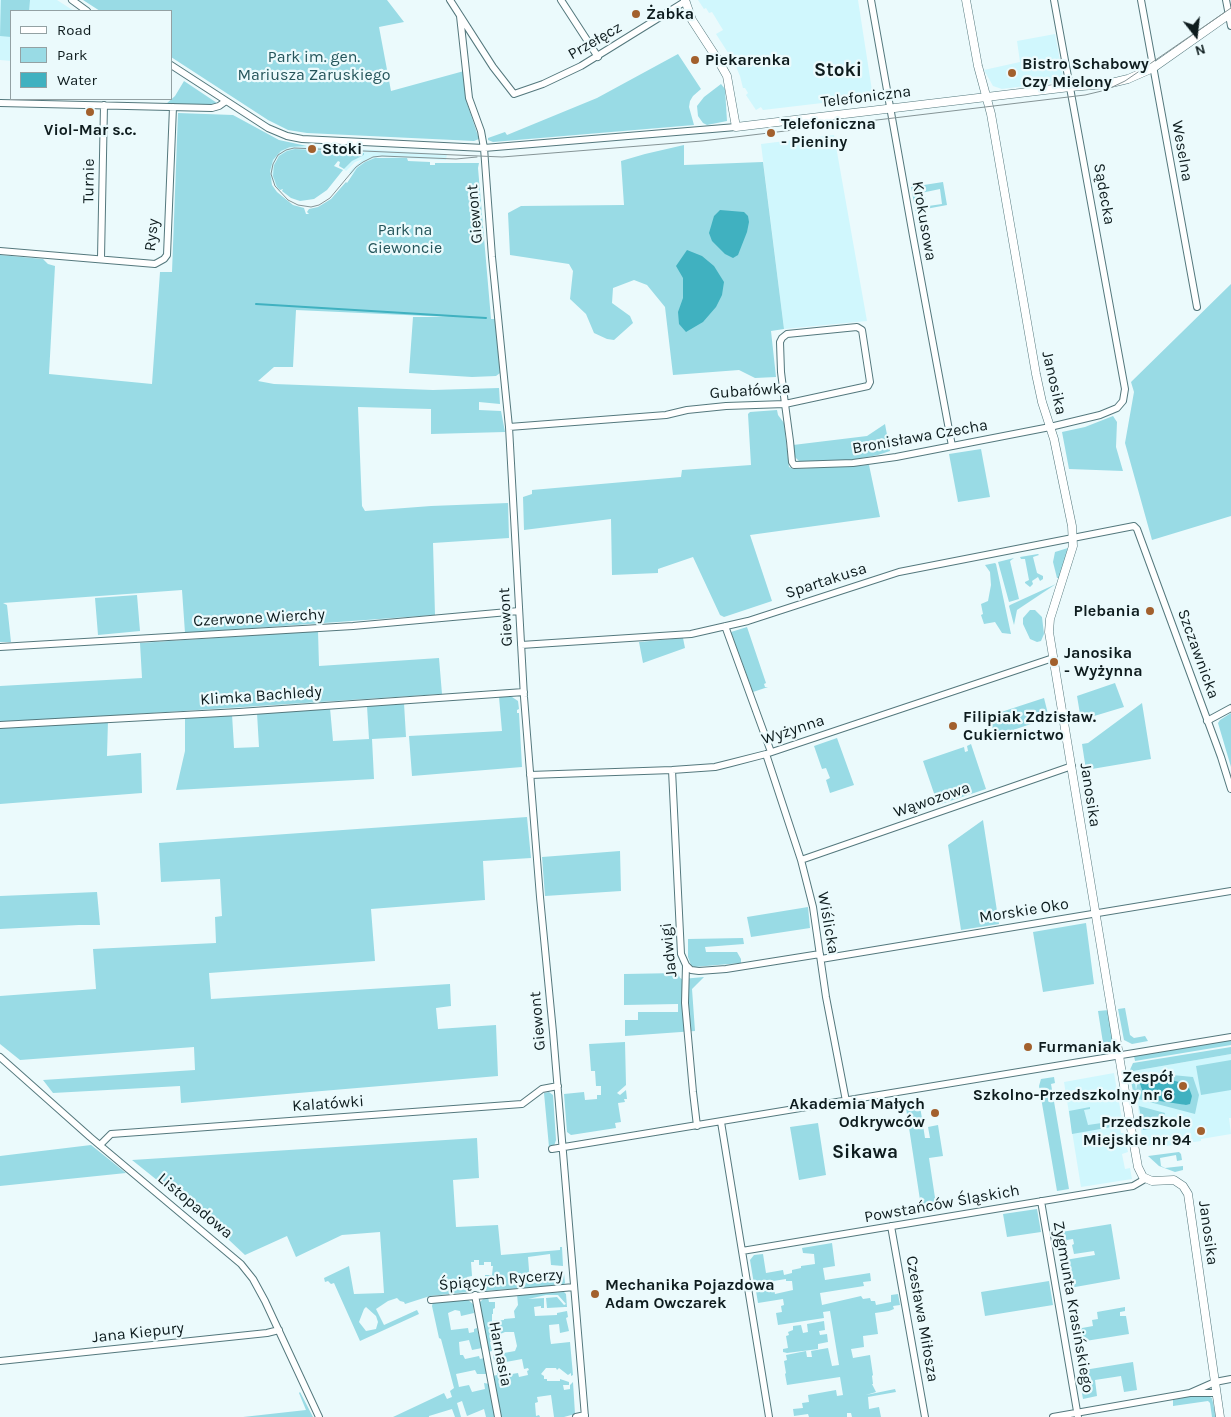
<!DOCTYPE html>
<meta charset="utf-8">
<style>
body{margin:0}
#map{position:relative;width:1231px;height:1417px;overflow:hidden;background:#ebfafc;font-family:Karla,sans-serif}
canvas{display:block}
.legend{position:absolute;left:10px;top:10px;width:162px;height:90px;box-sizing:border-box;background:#ebfafc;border:1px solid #93a1a3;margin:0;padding:6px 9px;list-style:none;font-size:15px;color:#0e1c1e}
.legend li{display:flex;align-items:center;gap:10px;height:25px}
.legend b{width:25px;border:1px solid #93a1a3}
.north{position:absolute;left:1171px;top:10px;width:50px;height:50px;-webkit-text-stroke:4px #ebfafc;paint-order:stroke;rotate:164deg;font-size:14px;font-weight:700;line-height:20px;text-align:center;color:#0e1c1e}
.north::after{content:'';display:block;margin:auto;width:18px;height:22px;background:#0e1c1e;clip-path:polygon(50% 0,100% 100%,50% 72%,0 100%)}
</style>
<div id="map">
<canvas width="1231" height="1417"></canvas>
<ul class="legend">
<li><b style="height:6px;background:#fff"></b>Road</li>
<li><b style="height:14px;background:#99dbe5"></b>Park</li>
<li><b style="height:14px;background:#40b1c0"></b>Water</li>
</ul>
<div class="north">N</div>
</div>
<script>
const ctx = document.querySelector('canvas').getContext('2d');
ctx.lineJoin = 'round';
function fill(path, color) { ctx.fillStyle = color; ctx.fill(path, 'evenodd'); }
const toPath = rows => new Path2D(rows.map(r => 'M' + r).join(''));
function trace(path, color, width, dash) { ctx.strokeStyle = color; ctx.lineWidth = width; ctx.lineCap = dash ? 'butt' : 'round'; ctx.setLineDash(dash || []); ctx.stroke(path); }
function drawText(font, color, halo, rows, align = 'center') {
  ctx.font = font + ' Karla,sans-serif'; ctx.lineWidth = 4.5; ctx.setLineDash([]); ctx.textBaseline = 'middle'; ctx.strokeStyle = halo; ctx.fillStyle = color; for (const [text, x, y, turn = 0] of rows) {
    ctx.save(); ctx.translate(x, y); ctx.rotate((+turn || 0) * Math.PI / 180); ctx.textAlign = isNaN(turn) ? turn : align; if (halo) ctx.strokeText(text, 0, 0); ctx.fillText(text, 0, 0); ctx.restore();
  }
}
fill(toPath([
 [0,0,57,0,74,11,11,11,11,61,0,60],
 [698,0,858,0,873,97,763,110,761,107,756,110,746,95,748,93,745,88,743,88,740,76,734,62,716,34,723,30,712,12,709,13,706,8,704,9],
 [1055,34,1064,81,1002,89,993,86,984,70,1020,62,1017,41],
 [834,135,867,321,784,329,761,144],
 [301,146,351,149,351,152,291,150,277,158,274,165,274,180,280,190,279,191,271,179,270,167,273,160,281,151,290,147],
 [356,149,447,154,446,160,379,157,365,162,351,175,349,173,353,168,363,159,355,162,346,171,344,169,352,161,364,155,364,153,356,152],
 [1231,1054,1231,1118,1229,1118,1231,1134,1201,1139,1201,1141,1159,1147,1159,1144,1146,1146,1143,1145,1133,1071],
 [1114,1073,1123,1125,1120,1126,1121,1133,1124,1133,1128,1152,1122,1154,1125,1169,1130,1168,1132,1179,1081,1187,1064,1082]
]), '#d0f7fd');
fill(toPath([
 [1,0,30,0,29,11,11,11,11,37,0,36],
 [83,0,387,0,404,22,379,27,391,91,464,71,466,100,479,139,474,141,307,133,288,130,268,120,171,57,171,11,100,11],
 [678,54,701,89,693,96,690,101,689,107,694,125,493,142,488,140,488,138,505,132,507,135,597,98],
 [184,81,217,103,215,105,166,104,175,96],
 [721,84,725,89,727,121,707,125,703,123,698,116,697,106,704,97],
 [178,113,233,115,279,140,307,146,290,147,281,151,273,160,270,171,272,185,277,192,293,205,304,208,306,214,309,214,307,212,309,209,318,207,331,199,346,182,347,183,357,168,365,162,375,158,407,158,408,161,430,162,430,165,435,165,435,163,479,163,478,168,491,319,495,319,500,373,496,376,472,377,409,373,413,317,449,317,296,310,293,367,274,367,258,381,274,384,433,390,499,388,500,404,479,402,479,410,501,411,505,432,431,434,431,409,358,407,362,506,365,511,431,506,508,503,509,538,433,543,435,615,185,633,182,590,3,603,7,605,11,642,0,642,0,255,43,259,48,264,55,266,49,374,152,384,160,272,172,272],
 [684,145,684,165,763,162,784,329,771,331,776,377,755,378,739,370,673,375,665,307,647,285,634,280,613,288,612,303,630,316,633,323,614,340,607,339,594,333,586,314,570,299,573,271,569,264,510,255,508,213,521,206,624,205,621,161,645,154],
 [295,149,364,153,364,155,352,161,344,169,339,166,340,162,338,161,334,166,343,170,327,190,314,199,300,201,291,198,282,191,283,189,280,190,277,187,273,176,274,165,279,156,287,151],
 [943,182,947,205,915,211,915,208,942,204,940,189,921,193,921,197,925,197,926,201,914,203,911,187],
 [1231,284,1231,516,1152,540,1125,443,1134,392,1131,382],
 [777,410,778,415,784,423,789,467,793,469,869,465,880,517,750,535,772,601,724,617,720,615,693,557,658,569,658,573,612,575,611,519,524,530,523,497,532,494,532,490,681,477,682,470,751,465,748,414,750,412],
 [1113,416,1117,422,1116,447,1123,471,1069,469,1062,432,1085,427],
 [885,424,890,451,878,455,851,460,807,462,800,462,795,457,793,445,867,436],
 [981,449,990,497,958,502,949,454],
 [1068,548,1059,578,1057,578,1053,562,1055,552],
 [1038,554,1039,555,1033,557,1037,573,1043,576,1043,579,1040,581,1038,577,1032,581,1033,584,1030,587,1025,583,1025,582,1029,580,1025,559,1021,559,1020,557],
 [1014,558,1010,561,1019,599,1009,602,998,562],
 [995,563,996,564,1011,634,1002,633,995,622,984,624,981,615,983,614,981,604,988,601,991,585,990,572,985,565],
 [1056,584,1017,610,1014,625,1009,606,1010,605],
 [137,595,140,631,98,635,95,598],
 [1030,610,1035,610,1042,617,1044,634,1041,641,1037,642,1030,639,1023,624,1023,618],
 [747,627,766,683,764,684,765,687,768,687,753,692,731,632],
 [318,631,319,666,439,658,442,694,60,719,0,722,0,686,142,678,140,643],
 [683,638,685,648,643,663,639,642],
 [1115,683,1124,707,1081,720,1077,696],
 [499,697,512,697,518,701,519,709,517,710,517,713,519,713,522,767,412,776,409,736,502,731],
 [1044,698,1049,718,995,736,989,716],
 [404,703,406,737,372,739,374,779,176,790,185,751,185,717,232,714,234,748,259,747,257,713,330,708,333,741,369,739,367,706],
 [1142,703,1151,759,1086,770,1082,744,1088,743],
 [1231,713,1231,767,1218,723,1220,720],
 [108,720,107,756,141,753,142,793,0,804,0,725],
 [837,738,854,785,830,793,826,780,830,778,826,768,822,769,814,746],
 [971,744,986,789,938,805,923,761,964,747,965,752,968,751,967,746],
 [527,817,531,858,483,861,485,900,371,909,375,961,209,973,211,999,450,984,451,1006,436,1008,438,1029,496,1025,498,1076,181,1103,180,1086,53,1093,43,1080,195,1070,194,1047,20,1060,0,1044,0,996,96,989,93,949,216,943,215,917,222,916,220,879,161,882,159,843],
 [983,820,999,924,961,930,948,845],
 [620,851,621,891,545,896,542,857],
 [97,892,100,925,79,925,0,929,0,896],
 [808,907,810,928,751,937,747,917],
 [1086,923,1094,984,1043,992,1033,932],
 [743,938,744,944,705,947,706,952,737,952,741,959,741,963,694,967,691,965,688,957,688,939],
 [678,973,680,978,682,979,704,977,692,989,695,1031,625,1036,625,1020,638,1020,638,1012,678,1012,678,1004,624,1005,624,974],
 [1125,1008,1130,1035,1134,1038,1145,1036,1148,1041,1132,1044,1124,1040,1118,1009],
 [1109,1010,1114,1042,1103,1044,1102,1048,1089,1050,1088,1045,1103,1043,1098,1011],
 [1231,1040,1231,1045,1135,1061,1134,1056],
 [625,1042,626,1085,617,1093,620,1095,626,1090,627,1099,624,1099,625,1102,618,1103,621,1122,615,1123,616,1128,571,1135,567,1132,564,1094,584,1092,585,1100,597,1099,597,1095,601,1095,601,1086,596,1086,595,1071,591,1071,589,1044],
 [1231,1047,1231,1054,1133,1071,1136,1090,1139,1077,1172,1075,1193,1077,1199,1095,1195,1114,1138,1099,1138,1102,1134,1103,1133,1096,1136,1095,1135,1091,1133,1091,1129,1072,1133,1063],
 [1154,1079,1190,1093,1192,1096,1186,1105,1150,1096,1142,1090,1140,1084,1141,1082],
 [1231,1060,1231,1090,1201,1095,1196,1066],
 [1054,1077,1055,1083,1051,1084,1069,1189,1057,1191,1039,1086,1041,1079],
 [549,1092,553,1095,556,1140,554,1146,549,1147,544,1093],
 [920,1106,925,1138,930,1138,928,1127,938,1125,943,1156,929,1158,937,1211,922,1213,906,1108],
 [1139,1106,1165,1113,1164,1117,1157,1122,1158,1128,1143,1130],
 [1090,1107,1090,1109,1084,1110,1088,1125,1122,1120,1123,1125,1072,1134,1069,1111],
 [818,1123,826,1175,799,1180,790,1127],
 [477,1138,479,1178,453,1180,456,1227,498,1225,501,1255,560,1250,560,1247,562,1247,563,1266,551,1265,550,1254,528,1257,530,1283,539,1282,539,1274,564,1273,565,1283,563,1285,484,1291,483,1278,485,1278,485,1275,492,1275,493,1266,491,1266,491,1262,484,1262,484,1265,479,1265,479,1260,474,1260,474,1262,471,1262,472,1276,467,1277,468,1292,430,1296,405,1304,404,1302,400,1301,397,1298,388,1301,376,1309,384,1325,417,1310,419,1314,360,1341,334,1283,331,1284,328,1281,325,1282,324,1278,349,1266,354,1294,384,1293,380,1232,342,1235,296,1257,287,1236,245,1255,213,1225,132,1160],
 [366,1307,376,1316,378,1322,376,1329,366,1331,359,1322,364,1309],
 [91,1145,126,1173,0,1186,0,1156],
 [1179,1152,1181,1154,1182,1160,1177,1161,1176,1155,1160,1158,1161,1166,1165,1168,1183,1166,1183,1170,1175,1172,1159,1166,1148,1156],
 [1037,1209,1041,1232,1007,1237,1003,1214],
 [1111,1224,1120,1279,1064,1289,1059,1261,1095,1255,1094,1251,1074,1254,1072,1245,1074,1244,1073,1239,1067,1240,1067,1242,1057,1244,1055,1233],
 [832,1243,835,1266,823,1268,825,1280,870,1273,871,1281,863,1282,864,1286,820,1293,822,1305,861,1296,863,1299,870,1298,871,1301,875,1301,876,1305,891,1302,891,1295,898,1294,900,1305,893,1306,894,1309,889,1311,875,1313,878,1334,863,1336,864,1347,851,1349,853,1358,870,1355,873,1375,872,1376,873,1384,872,1384,876,1392,866,1395,895,1389,896,1392,868,1397,869,1409,879,1407,881,1417,852,1417,851,1413,847,1413,847,1417,809,1417,808,1414,794,1416,793,1409,803,1408,802,1403,809,1402,808,1395,836,1390,837,1396,843,1395,840,1377,787,1385,785,1374,786,1373,784,1361,787,1360,786,1355,806,1351,807,1357,812,1357,811,1351,828,1348,832,1366,839,1365,830,1311,823,1312,824,1318,778,1325,776,1313,782,1312,781,1306,784,1305,783,1299,758,1303,756,1291,774,1290,775,1294,793,1290,792,1281,786,1281,786,1279,754,1284,750,1260,754,1255,763,1254,766,1273,783,1270,784,1275,792,1273,792,1270,801,1268,801,1266,815,1264,814,1254,803,1253,802,1248],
 [1049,1281,1053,1305,985,1316,981,1292],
 [564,1292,566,1294,567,1307,565,1307,547,1308,546,1298,557,1297,564,1305,566,1304,558,1295,546,1295,528,1299,544,1298,544,1308,541,1308,541,1306,534,1307,535,1316,557,1315,557,1313,567,1311,568,1317,566,1318,569,1331,560,1333,559,1324,549,1325,550,1338,551,1344,570,1342,573,1375,571,1376,571,1373,568,1375,559,1368,557,1370,556,1368,546,1368,541,1374,544,1376,544,1379,547,1379,547,1381,560,1381,560,1379,569,1382,569,1385,563,1385,564,1390,570,1389,570,1385,573,1382,575,1414,564,1417,554,1417,551,1395,537,1397,538,1402,535,1403,536,1416,539,1415,540,1417,500,1417,493,1376,497,1375,497,1372,505,1370,506,1375,518,1373,519,1377,528,1375,527,1371,529,1370,528,1368,524,1369,522,1359,506,1362,505,1357,494,1360,493,1355,515,1351,517,1346,514,1332,505,1332,498,1335,499,1340,490,1342,492,1351,488,1352,479,1303,484,1298,488,1297,489,1302,495,1302,495,1308,493,1309,493,1314,492,1314,492,1321,504,1320,504,1319,515,1318,514,1311,518,1305,517,1294],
 [467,1299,473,1304,474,1313,461,1316,460,1311,455,1310,448,1313,451,1330,468,1328,469,1333,474,1332,474,1329,477,1328,482,1348,472,1350,469,1340,459,1342,460,1355,463,1355,465,1359,479,1356,480,1359,484,1358,489,1374,477,1374,475,1370,456,1374,459,1387,469,1385,472,1392,485,1389,484,1383,490,1384,496,1417,486,1417,484,1409,467,1416,462,1401,457,1403,461,1417,455,1417,452,1409,429,1416,429,1417,393,1417,444,1393,447,1399,452,1397,450,1391,454,1388,441,1339,439,1338,432,1306,433,1302],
 [1125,1307,1125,1311,1120,1312,1120,1316,1126,1316,1129,1334,1073,1343,1071,1330,1093,1326,1092,1320,1098,1319,1097,1312],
 [824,1321,825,1330,819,1331,820,1335,827,1334,828,1342,818,1344,818,1349,787,1353,783,1352,783,1349,788,1348,786,1336,789,1335,788,1332,793,1330,793,1326,801,1325,803,1333,808,1332,807,1324],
 [1133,1362,1137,1390,1124,1392,1121,1376,1095,1380,1097,1396,1083,1399,1078,1371],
 [300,1392,313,1417,243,1417,306,1410,299,1393],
 [1191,1396,1208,1396,1212,1398,1216,1417,1212,1417,1210,1403,1208,1401,1173,1406,1173,1400]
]), '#99dbe5');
fill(toPath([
 [720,210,744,212,748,216,749,222,747,232,738,255,733,258,725,254,712,241,709,233,714,216],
 [687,250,702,256,714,266,724,282,722,295,716,307,703,322,686,332,679,324,678,312,683,298,683,278,676,266],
 [1154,1079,1167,1079,1183,1083,1189,1088,1192,1096,1190,1104,1186,1105,1160,1101,1150,1096,1142,1090,1140,1084,1141,1082]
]), '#40b1c0');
trace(toPath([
 [256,304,486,318]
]), '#40b1c0', 2);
const minor = toPath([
 [72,0,87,11],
 [450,0,493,67,514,94,543,84,581,66,686,1],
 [561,0,598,57],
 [871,0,913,236,952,446],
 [1141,0,1197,307],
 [1226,0,1231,26],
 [460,16,469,98,481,131,484,148,492,257,509,427,524,697,540,897,553,1032,585,1417],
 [171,65,268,128,287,136,302,139,484,148,736,127],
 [0,103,212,108,219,106,226,101],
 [0,251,155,264,164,259,167,255,173,107],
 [101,258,104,105],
 [509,427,666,415,687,410,726,406,785,404,868,386,870,382,862,330,857,327,787,334,782,338,780,342,781,372,785,404,790,441,792,462,794,465,853,463,896,457,1050,427,1100,415,1117,408,1123,401,1125,389,1054,0],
 [725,626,771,752],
 [521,645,691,634,748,621,899,572,1134,526,1137,529,1221,757,1231,789],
 [0,647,353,626,519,611],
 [1207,721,1231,708],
 [0,725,239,712,524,692],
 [766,754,801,860,813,907,826,997,846,1101],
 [672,770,681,954,686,965,685,1003,693,1092,697,1126],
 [530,775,672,770,715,767,731,763,766,754,1053,658],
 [801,860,1072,766],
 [821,959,1231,891],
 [686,965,691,970,699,971,726,969,820,954],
 [0,1057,90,1137,241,1264,253,1279,265,1301,319,1417],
 [721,1122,769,1417],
 [100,1145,111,1134,139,1132,522,1104,542,1089,558,1086],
 [552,1149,1231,1037],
 [1041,1201,1078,1417],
 [891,1226,925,1417],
 [742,1251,1133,1186,1145,1179],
 [475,1295,498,1417],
 [431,1300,574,1287],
 [0,1361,267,1333,279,1330],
 [1191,1393,1216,1393],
 [576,1417,585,1415],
 [1053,1417,1190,1393,1215,1382,1231,1379]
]);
const tertiary = toPath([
 [685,0,692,20,718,60,727,76,736,127,1070,87,1107,84,1128,79,1153,68,1231,13],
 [966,0,978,66,991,114,1036,374,1042,402,1054,439,1072,526,1073,546,1050,619,1049,632,1131,1128,1138,1167,1143,1177,1152,1181,1174,1180,1183,1186,1188,1194,1220,1417]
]);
trace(minor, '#54787d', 8);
trace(tertiary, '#54787d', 9);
trace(minor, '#fff', 6);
trace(tertiary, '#fff', 8);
trace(toPath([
 [477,157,456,159,382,156,373,157,363,162,356,167,330,198,319,205,311,207,298,205,288,200,275,186,271,174,273,164,278,155,286,150,294,148,502,157,702,141,1085,95,1106,90,1125,81,1231,8]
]), '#859496', 1);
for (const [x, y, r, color] of [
 [636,14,5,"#a2602d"],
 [695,60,5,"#a2602d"],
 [1012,73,5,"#a2602d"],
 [90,112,5,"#a2602d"],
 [771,133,5,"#a2602d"],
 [312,149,5,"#a2602d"],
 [1150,611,5,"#a2602d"],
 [1054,662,5,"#a2602d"],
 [953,726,5,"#a2602d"],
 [1028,1047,5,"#a2602d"],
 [1183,1086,5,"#a2602d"],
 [935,1113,5,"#a2602d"],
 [1201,1131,5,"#a2602d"],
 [595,1294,5,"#a2602d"]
]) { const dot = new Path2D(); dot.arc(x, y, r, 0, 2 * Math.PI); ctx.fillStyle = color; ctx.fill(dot); trace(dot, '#ebfafc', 2); }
drawText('bold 16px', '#0e1c1e', '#ebfafc', [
 ["Żabka",646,14],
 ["Piekarenka",705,60],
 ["Bistro Schabowy",1022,64],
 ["Czy Mielony",1022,82],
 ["Telefoniczna",781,124],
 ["- Pieniny",781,142],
 ["Viol-Mar s.c.",90,130,"center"],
 ["Stoki",322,149],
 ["Plebania",1140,611,"right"],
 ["Janosika",1064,653],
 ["- Wyżynna",1064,671],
 ["Filipiak Zdzisław.",963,717],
 ["Cukiernictwo",963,735],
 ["Furmaniak",1038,1047],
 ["Zespół",1173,1077,"right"],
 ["Szkolno-Przedszkolny nr 6",1173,1095,"right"],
 ["Akademia Małych",925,1104,"right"],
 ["Odkrywców",925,1122,"right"],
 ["Przedszkole",1191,1122,"right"],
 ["Miejskie nr 94",1191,1140,"right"],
 ["Mechanika Pojazdowa",605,1285],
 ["Adam Owczarek",605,1303]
], 'left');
drawText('16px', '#0e1c1e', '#ebfafc', [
 ["Przełęcz",595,41,-30],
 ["Telefoniczna",866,97,-7],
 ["Weselna",1182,151,80],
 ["Turnie",89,181,-89],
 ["Sądecka",1104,194,80],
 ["Giewont",475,214,-95],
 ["Krokusowa",924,221,80],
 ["Rysy",152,235,-84],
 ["Janosika",1054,383,77],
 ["Gubałówka",750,391,-4],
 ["Bronisława Czecha",920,437,-10],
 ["Spartakusa",826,581,-18],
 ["Giewont",506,617,-93],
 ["Czerwone Wierchy",259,618,-3],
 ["Szczawnicka",1198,654,70],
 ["Klimka Bachledy",261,696,-4],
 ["Wyżynna",793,730,-18],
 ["Janosika",1090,795,81],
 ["Wąwozowa",932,800,-19],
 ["Morskie Oko",1024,911,-9],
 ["Wiślicka",828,923,80],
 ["Jadwigi",669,950,-96],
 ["Giewont",538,1021,-95],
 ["Kalatówki",328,1104,-4],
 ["Powstańców Śląskich",942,1204,-10],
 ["Listopadowa",195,1206,40],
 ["Janosika",1208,1233,82],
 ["Śpiących Rycerzy",501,1280,-5],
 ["Zygmunta Krasińskiego",1073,1307,80],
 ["Czesława Miłosza",922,1319,80],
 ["Jana Kiepury",138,1333,-6],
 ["Harnasia",500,1354,79]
]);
drawText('16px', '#25555b', '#ebfafc', [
 ["Park im. gen.",314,57],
 ["Mariusza Zaruskiego",314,75],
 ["Park na",405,230],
 ["Giewoncie",405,248]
]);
drawText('bold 19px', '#0e1c1e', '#ebfafc', [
 ["Stoki",838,71],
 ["Sikawa",865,1153]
]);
</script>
